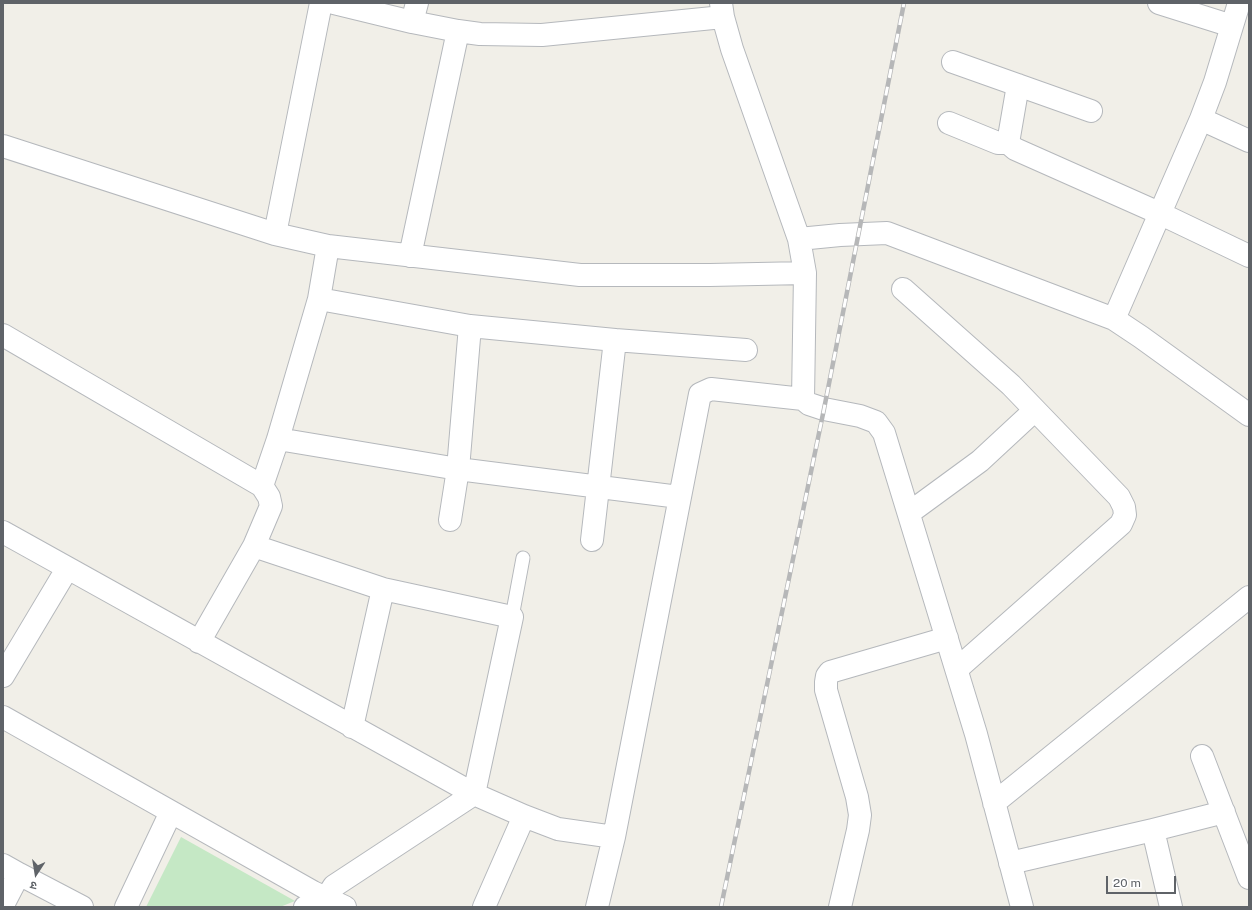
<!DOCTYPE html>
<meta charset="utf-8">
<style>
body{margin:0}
#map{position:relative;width:1252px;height:910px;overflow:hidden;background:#f1efe8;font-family:"Public Sans","Noto Sans Devanagari",sans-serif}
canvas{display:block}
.frame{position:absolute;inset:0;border:4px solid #5f6368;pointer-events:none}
.north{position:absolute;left:16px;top:854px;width:40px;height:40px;-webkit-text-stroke:3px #fff;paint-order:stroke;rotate:192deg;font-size:11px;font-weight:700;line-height:16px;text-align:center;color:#5f6368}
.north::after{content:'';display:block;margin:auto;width:14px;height:18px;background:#5f6368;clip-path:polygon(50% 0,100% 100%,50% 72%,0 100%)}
.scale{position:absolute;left:1106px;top:876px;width:70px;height:18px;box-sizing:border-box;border:2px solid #5f6368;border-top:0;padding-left:5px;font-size:12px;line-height:14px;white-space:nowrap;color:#5f6368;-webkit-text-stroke:3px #fff;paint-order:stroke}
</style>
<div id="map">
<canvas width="1252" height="910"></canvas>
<div class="frame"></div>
<div class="north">उ</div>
<div class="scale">20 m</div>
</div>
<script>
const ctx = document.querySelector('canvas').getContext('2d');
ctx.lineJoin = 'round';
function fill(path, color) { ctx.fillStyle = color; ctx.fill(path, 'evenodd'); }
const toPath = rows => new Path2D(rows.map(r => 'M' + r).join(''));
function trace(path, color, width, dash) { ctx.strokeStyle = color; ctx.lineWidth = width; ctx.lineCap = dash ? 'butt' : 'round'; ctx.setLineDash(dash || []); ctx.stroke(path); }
fill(toPath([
 [181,837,295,901,280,907,146,907]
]), '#c5e8c5');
const lane = toPath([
 [512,617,523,558]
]);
const street = toPath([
 [334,3,412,22,417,3],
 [721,3,723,17,732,49,799,239,805,273,803,399,809,404,824,409,860,416,876,422,884,433,976,734,1022,907],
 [1159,3,1232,26],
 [412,22,458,31,480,34,542,35,723,17],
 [953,62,1091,111],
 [1018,85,1008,143,1015,149,1159,213,1249,256],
 [1201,119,1249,141],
 [949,123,998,143,1008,143],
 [3,146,275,234,328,246,319,299,278,439,262,486],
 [275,234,321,3],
 [799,239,840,235,887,233,1114,319,1141,337,1249,415],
 [328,246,580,275,710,275,805,273],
 [410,256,458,31],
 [903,289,1011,385,1119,497,1124,507,1125,515,1121,524,957,669],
 [319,299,470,326,615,340,746,350],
 [1114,319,1201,119,1215,82,1239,3],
 [3,335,262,486,269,497,271,506,254,546,199,642],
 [278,439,458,469,679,497],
 [909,513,980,461,1035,410],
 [450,520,458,469,470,326],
 [3,532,474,794,524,816,558,829,614,837],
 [592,540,615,340],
 [254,546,383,589,512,617,474,794,334,886,326,898,305,907],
 [3,676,67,569],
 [3,717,313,892,345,907],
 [352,727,383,589],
 [1202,756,1249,878],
 [994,803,1249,597],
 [1153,830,1171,907],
 [1010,863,1153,830,1224,812],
 [3,865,19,874],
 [3,905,19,874,82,907],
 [126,907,171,812],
 [484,907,524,816],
 [597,907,614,837,700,394,711,389,803,399],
 [840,907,858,830,860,815,857,797,826,690,826,682,827,676,830,672,947,638]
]);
trace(lane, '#b5b8bc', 15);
trace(street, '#b5b8bc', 24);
trace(lane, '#fff', 13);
trace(street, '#fff', 22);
const rail = toPath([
 [721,907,824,409,904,3]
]);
trace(rail, '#b6b7b8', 4.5);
trace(rail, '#fff', 3, [9]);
</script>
